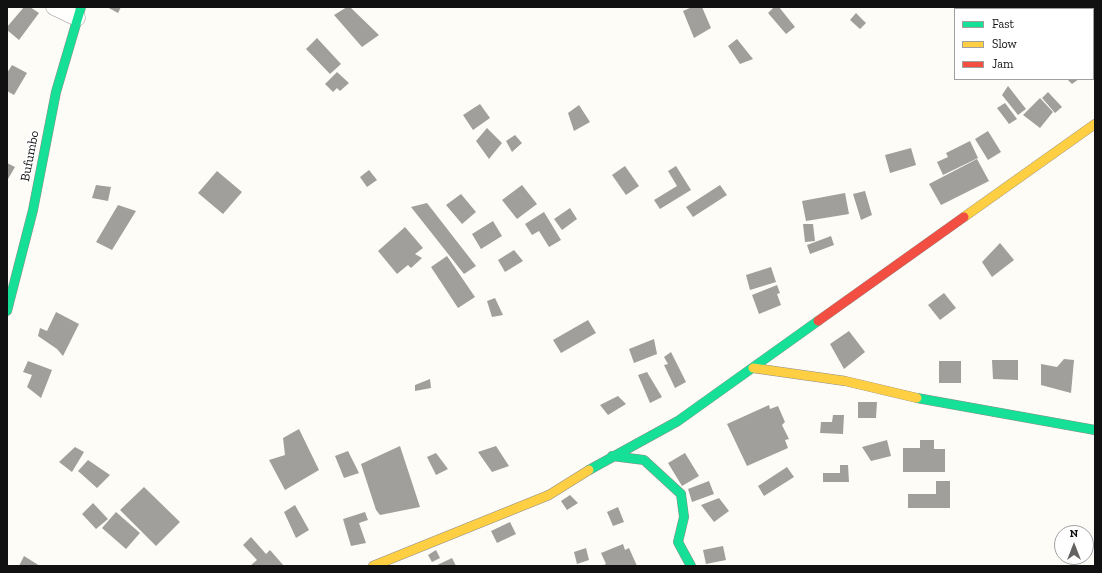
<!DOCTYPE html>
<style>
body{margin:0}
#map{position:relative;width:1102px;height:573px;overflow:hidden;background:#fdfcf7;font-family:"Zilla Slab",serif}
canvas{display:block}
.frame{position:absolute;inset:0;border:8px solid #111;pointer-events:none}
.legend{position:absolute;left:954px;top:8px;width:140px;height:72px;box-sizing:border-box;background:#fff;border:1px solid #a0a0a0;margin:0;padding:5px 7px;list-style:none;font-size:12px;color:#111}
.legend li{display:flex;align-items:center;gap:8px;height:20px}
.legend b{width:20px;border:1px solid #a0a0a0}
.north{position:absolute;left:1054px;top:525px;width:40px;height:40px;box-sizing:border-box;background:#fff;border:1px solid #a0a0a0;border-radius:50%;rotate:0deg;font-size:11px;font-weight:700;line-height:16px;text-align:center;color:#111}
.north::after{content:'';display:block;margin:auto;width:14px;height:18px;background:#646362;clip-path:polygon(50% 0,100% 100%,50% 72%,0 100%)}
</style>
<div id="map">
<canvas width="1102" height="573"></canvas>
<div class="frame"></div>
<ul class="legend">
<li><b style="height:5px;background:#16e098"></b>Fast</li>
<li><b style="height:5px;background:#ffcf43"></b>Slow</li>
<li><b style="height:5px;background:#f24e42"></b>Jam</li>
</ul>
<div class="north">N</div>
</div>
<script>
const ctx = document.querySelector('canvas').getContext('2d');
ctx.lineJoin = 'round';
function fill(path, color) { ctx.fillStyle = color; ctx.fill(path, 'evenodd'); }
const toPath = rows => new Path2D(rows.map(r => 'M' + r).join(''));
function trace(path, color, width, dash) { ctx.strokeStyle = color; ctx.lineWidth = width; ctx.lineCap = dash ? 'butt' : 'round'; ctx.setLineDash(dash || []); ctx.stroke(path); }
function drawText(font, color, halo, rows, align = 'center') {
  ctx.font = font + ' "Zilla Slab",serif'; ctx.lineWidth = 4; ctx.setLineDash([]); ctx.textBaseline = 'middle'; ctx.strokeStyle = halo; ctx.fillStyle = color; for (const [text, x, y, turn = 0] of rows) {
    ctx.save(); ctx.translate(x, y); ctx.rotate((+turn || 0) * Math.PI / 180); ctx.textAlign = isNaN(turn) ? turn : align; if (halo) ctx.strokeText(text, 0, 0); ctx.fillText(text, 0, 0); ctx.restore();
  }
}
fill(toPath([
 [24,7,30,7,39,13,19,40,7,30,7,27],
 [107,7,121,7,118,13],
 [347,7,350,7,379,35,362,47,334,15],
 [692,7,702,7,711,28,694,38,683,11],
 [774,7,779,7,795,27,786,34,768,13],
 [856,13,866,23,860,29,850,20],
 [1093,35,1095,37,1095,51,1093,52],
 [317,38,341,64,330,74,306,49],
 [737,39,753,59,740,64,728,46],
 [12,65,27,73,14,95,7,91,7,73],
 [337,72,349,83,340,91,337,88,333,92,325,84],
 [1067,79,1079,79,1072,84],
 [1008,86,1026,109,1018,115,1002,95],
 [1048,92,1062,107,1055,113,1042,98],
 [1040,98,1053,112,1040,128,1023,115],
 [1005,103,1017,119,1009,124,997,108],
 [480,104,490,118,473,130,463,115],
 [579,105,590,122,574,131,568,113],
 [487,128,502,143,489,159,476,141],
 [988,131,1001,152,988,160,975,139],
 [515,135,522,143,512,152,506,141],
 [970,141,978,158,943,175,937,162,948,157,946,153],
 [911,148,916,165,890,173,885,155],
 [977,159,989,181,941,205,929,184],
 [7,163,15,167,8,179,7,179],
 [625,166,639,186,626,195,612,175],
 [676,166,691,190,660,209,654,200,677,186,668,171],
 [369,170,377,180,367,187,360,177],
 [217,171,242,192,223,214,198,193],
 [96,185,111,187,108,201,92,198],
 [522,185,537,204,517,219,502,200],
 [720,185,727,195,693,217,686,207],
 [865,191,872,215,861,220,853,194],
 [845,193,849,214,806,221,802,201],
 [461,194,476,212,462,224,446,205],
 [427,203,476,266,464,274,411,207],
 [118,205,136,211,112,250,96,242],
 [570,208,577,219,562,230,554,219],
 [544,212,561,240,549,247,539,231,532,235,525,224],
 [493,221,502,236,481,249,472,234],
 [803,224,813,224,815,241,805,242],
 [405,227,423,248,415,254,422,258,411,268,408,265,397,274,378,251],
 [831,236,834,245,810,254,807,245],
 [1000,243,1014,260,992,277,982,262],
 [514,250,523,261,505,272,498,260],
 [447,256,475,297,458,308,431,267],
 [771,267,776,282,750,290,746,275],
 [777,285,780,293,777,294,781,305,759,314,752,295],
 [944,293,956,308,940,320,928,305],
 [495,298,503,315,492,317,487,301],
 [56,312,79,324,63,356,57,349,38,336,40,328,47,331],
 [588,320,596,333,561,353,553,340],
 [849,331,865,352,844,369,830,344],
 [654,339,657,354,634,363,629,349],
 [671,352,686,382,675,388,664,365,668,364,664,357],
 [1064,359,1074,360,1071,393,1041,385,1041,364,1057,367],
 [992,360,1018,360,1018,380,993,379],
 [28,361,52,370,41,398,27,387,32,375,23,372],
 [939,361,961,361,961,383,939,383],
 [647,372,662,397,650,403,638,375],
 [430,379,431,388,415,391,415,385],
 [618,396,626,404,608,415,600,405],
 [858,402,877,402,876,418,858,418],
 [769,405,770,409,778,406,785,422,782,425,789,439,785,440,788,448,747,466,727,424],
 [833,415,844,415,843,434,820,433,821,422,832,422],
 [299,429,319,470,285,490,269,460,285,455,283,438],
 [887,440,891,456,871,461,862,447],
 [920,440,934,440,934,449,945,449,945,472,903,472,903,448,920,448],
 [400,446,420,507,380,515,376,510,361,464],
 [496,446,509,466,492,472,478,452],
 [75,447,84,452,72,472,59,462],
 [348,451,359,473,344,478,335,456],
 [436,453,448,469,436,475,427,457],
 [685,453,699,476,682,486,668,463],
 [88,460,110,475,97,488,78,471],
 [840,465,848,465,849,482,823,482,823,473,840,473],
 [787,467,794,477,764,496,758,486],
 [709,481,714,494,692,502,688,489],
 [936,481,950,481,950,508,908,508,908,494,936,494],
 [144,487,180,522,156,546,120,510],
 [570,495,578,503,567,510,561,501],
 [719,498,729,511,714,522,701,505],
 [93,503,108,519,96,529,82,514],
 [295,505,309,530,296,538,284,512],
 [618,507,624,522,613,526,607,512],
 [116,512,140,533,126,549,102,528],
 [365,512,368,520,359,523,366,543,351,546,343,519],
 [510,522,516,534,497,543,491,531],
 [251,537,266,554,270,550,284,566,250,566,257,560,243,545],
 [623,544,625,550,629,548,637,566,602,566,606,564,601,553],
 [723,546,726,560,706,564,703,550],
 [586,548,589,560,577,564,574,552],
 [436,550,440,558,432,562,428,555],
 [24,556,40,566,19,566],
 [452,558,456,566,435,566]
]), '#a19f9c');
const street = toPath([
 [54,7,77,18]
]);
const fast = toPath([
 [7,311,33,210,56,92,81,7],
 [917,398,1095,430],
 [612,456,644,460,681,494,684,517,678,542,691,566],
 [589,470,678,421,818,321]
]);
const slow = toPath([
 [964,217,1095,124],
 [753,368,845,381,917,398],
 [373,566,549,495,589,470]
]);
const jam = toPath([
 [818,321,964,217]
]);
trace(street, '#979795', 17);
trace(fast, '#8e8d8b', 10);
trace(slow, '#8e8d8b', 10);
trace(jam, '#8e8d8b', 10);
trace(street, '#fffffe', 16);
trace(fast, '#16e098', 9);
trace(slow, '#ffcf43', 9);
trace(jam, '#f24e42', 9);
drawText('13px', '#111', '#fff', [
 ["Bufumbo",30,156,-79]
]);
</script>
